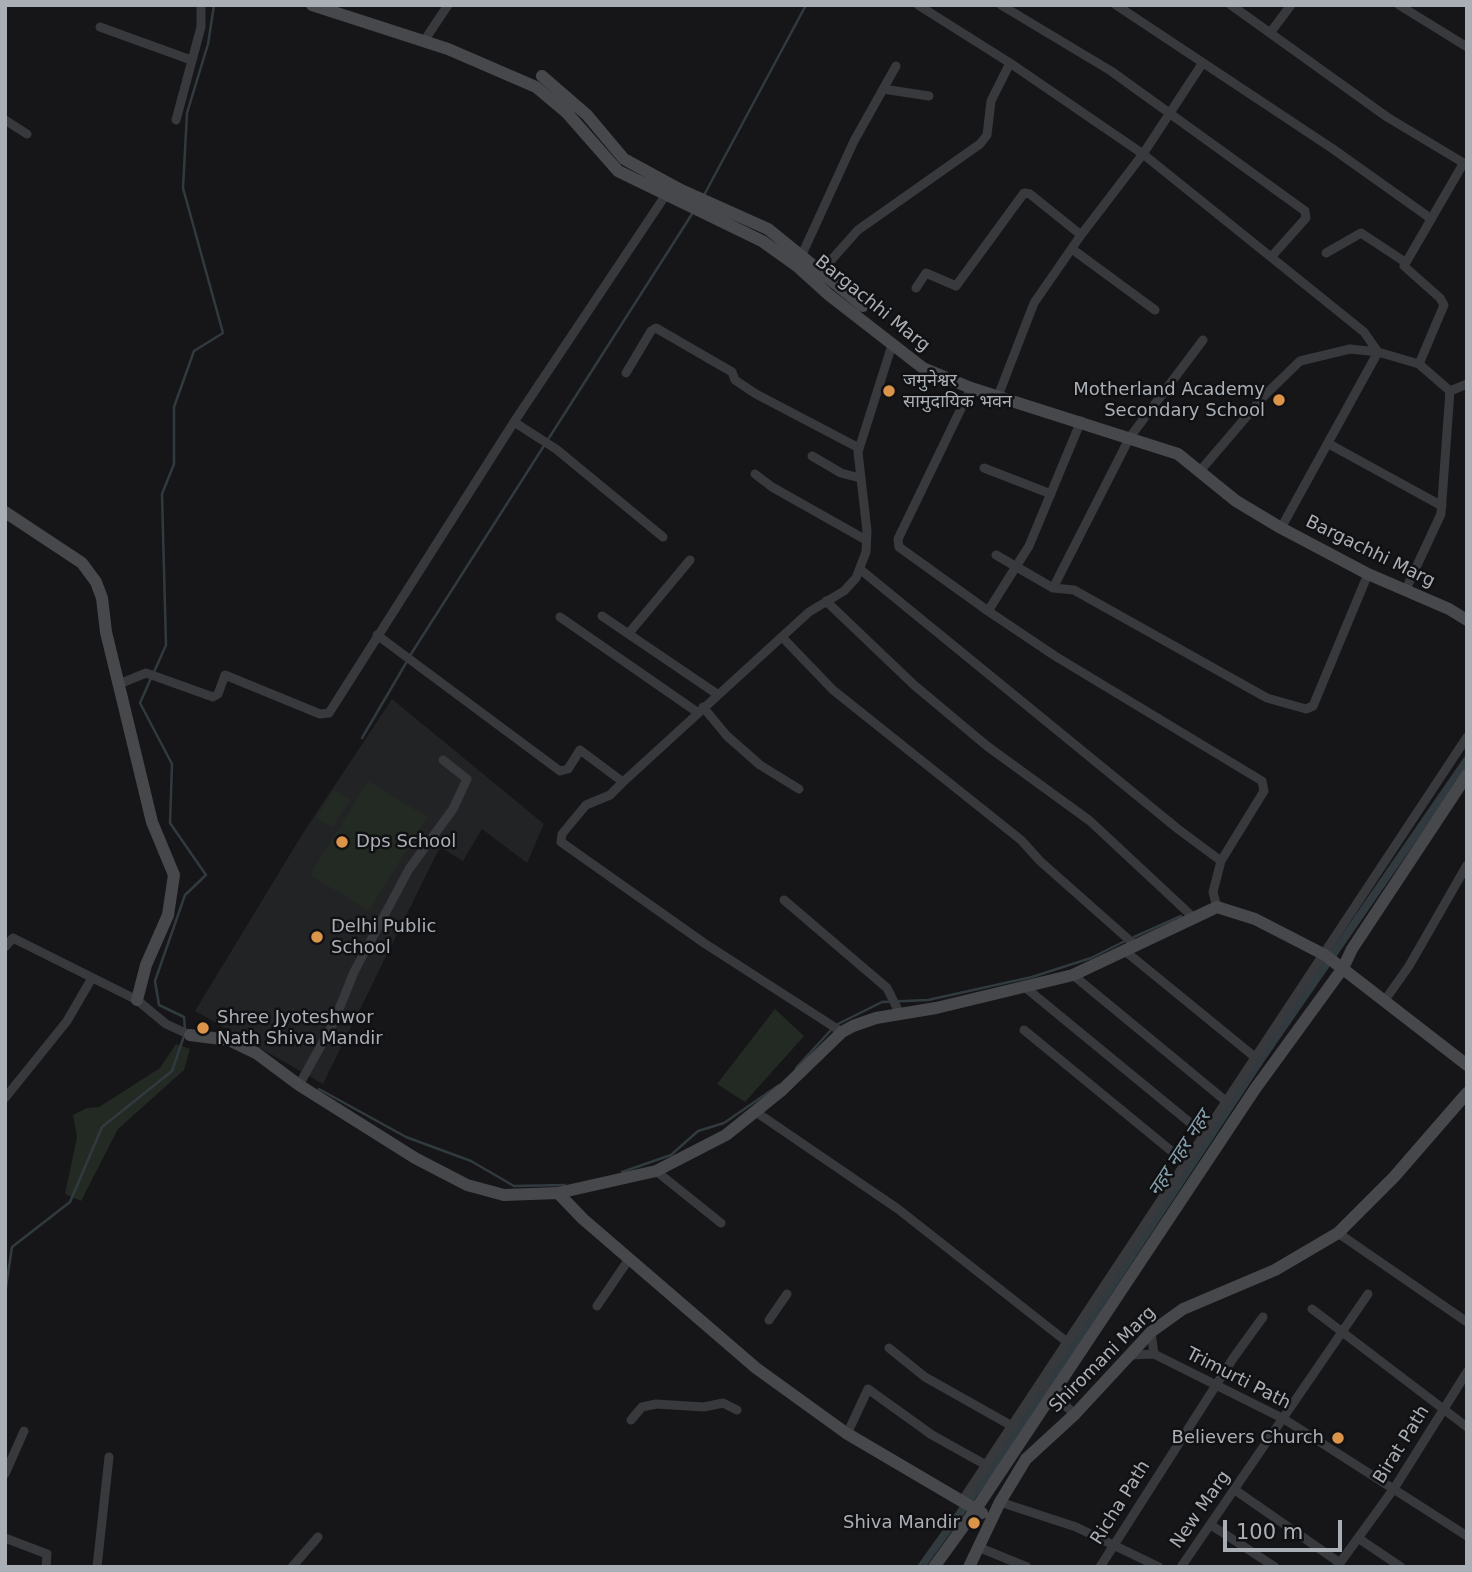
<!DOCTYPE html>
<meta charset="utf-8">
<style>
body{margin:0}
#map{position:relative;width:1472px;height:1572px;overflow:hidden;background:#161618;font-family:"DejaVu Sans",sans-serif}
canvas{display:block}
.frame{position:absolute;inset:0;border:7px solid #aaafb6;pointer-events:none}
.scale{position:absolute;left:1223px;top:1520px;width:119px;height:32px;box-sizing:border-box;border:4px solid #aaafb6;border-top:0;padding-left:9px;font-size:21px;line-height:24px;white-space:nowrap;color:#aaafb6;-webkit-text-stroke:5px #111113;paint-order:stroke}
</style>
<div id="map">
<canvas width="1472" height="1572"></canvas>
<div class="frame"></div>
<div class="scale">100 m</div>
</div>
<script>
const ctx = document.querySelector('canvas').getContext('2d');
ctx.lineJoin = 'round';
function fill(path, color) { ctx.fillStyle = color; ctx.fill(path, 'evenodd'); }
const toPath = rows => new Path2D(rows.map(r => 'M' + r).join(''));
function trace(path, color, width, dash) { ctx.strokeStyle = color; ctx.lineWidth = width; ctx.lineCap = dash ? 'butt' : 'round'; ctx.setLineDash(dash || []); ctx.stroke(path); }
function drawText(font, color, halo, rows, align = 'center') {
  ctx.font = font + ' "DejaVu Sans","Noto Sans Devanagari",sans-serif'; ctx.lineWidth = 5; ctx.setLineDash([]); ctx.textBaseline = 'middle'; ctx.strokeStyle = halo; ctx.fillStyle = color; for (const [text, x, y, turn = 0] of rows) {
    ctx.save(); ctx.translate(x, y); ctx.rotate((+turn || 0) * Math.PI / 180); ctx.textAlign = isNaN(turn) ? turn : align; if (halo) ctx.strokeText(text, 0, 0); ctx.fillText(text, 0, 0); ctx.restore();
  }
}
fill(toPath([
 [392,699,544,824,527,863,482,829,463,861,440,847,323,1084,195,1011,303,833]
]), '#222325');
fill(toPath([
 [368,781,427,817,369,911,310,875],
 [334,790,350,800,332,827,316,818],
 [775,1009,804,1036,745,1102,717,1084],
 [176,1044,190,1049,184,1070,118,1129,81,1201,65,1194,77,1137,73,1115,87,1108,99,1107,160,1068]
]), '#232a23');
trace(toPath([
 [703,197,806,5],
 [411,654,692,214],
 [154,672,166,645,162,494,174,464,174,407,194,351,223,333,183,188,187,113,208,44,214,5],
 [151,678,140,703,172,764,170,823,206,875,185,895,155,981,159,1005,184,1017,185,1029],
 [362,738,406,663],
 [1134,937,1181,916],
 [838,1024,882,1002,928,1000,1032,977,1091,958,1125,941],
 [796,1068,831,1030],
 [319,1089,406,1137,471,1161,514,1186,565,1185],
 [622,1172,671,1155,698,1131,724,1123,779,1085],
 [5,1294,12,1247,70,1202,102,1127,172,1071,184,1036]
]), '#313a3f', 2.5);
trace(toPath([
 [921,1567,991,1470,1261,1059,1467,760]
]), '#313a3f', 8);
trace(toPath([
 [918,5,1010,63,1143,154,1364,332,1378,352,1281,528],
 [1001,5,1111,71,1305,211,1306,218,1272,256],
 [1116,5,1333,149,1430,218],
 [1231,5,1387,117,1467,165],
 [1399,5,1467,47],
 [100,27,191,60],
 [1270,33,1291,5],
 [424,41,448,5],
 [883,89,929,96],
 [5,120,27,134],
 [176,120,201,27,201,5],
 [1072,249,1155,310],
 [1326,253,1361,233,1405,262],
 [799,261,854,141,896,66],
 [817,276,858,230,980,144,987,135,991,101,1010,63],
 [916,288,926,273,956,286,1024,193,1030,194,1081,235],
 [1419,364,1444,305,1440,298,1404,266,1463,164],
 [626,373,651,331,656,328,732,372,735,380,756,394,859,448],
 [971,388,898,539,899,547,988,611],
 [1450,391,1467,384],
 [998,396,1034,303,1081,235,1143,154,1202,64],
 [1081,421,1029,546,988,611,1055,656,1262,781,1264,791,1221,861],
 [514,422,556,449,663,537],
 [1329,444,1442,506],
 [812,456,841,473,860,478],
 [984,468,1051,494],
 [1200,471,1265,395,1300,361,1350,349,1378,352,1419,364,1450,391,1441,514,1406,589],
 [755,474,772,487,866,540],
 [996,555,1053,588,1074,590,1267,698,1306,709,1313,706,1368,574],
 [861,570,1178,829,1221,861,1213,892,1217,907],
 [1053,588,1130,437,1203,340],
 [826,601,914,685,987,746,1090,821,1194,918],
 [602,616,717,694],
 [560,617,697,712],
 [629,633,690,560],
 [377,635,560,771,568,769,580,750,623,782,809,612,844,591,856,578,866,552,867,531,858,452,892,345],
 [783,638,833,690,1021,840,1040,861,1136,946],
 [119,684,146,673,213,697,218,694,225,675,320,714,329,713,514,422,667,193],
 [703,707,727,736,760,765,799,789],
 [623,782,610,795,586,805,562,834,561,842,704,943,842,1032],
 [784,900,887,988,900,1014],
 [5,947,13,938,137,1000,166,1024,190,1035],
 [1125,951,1256,1058],
 [1073,975,1227,1102],
 [1026,988,1205,1135],
 [1385,1000,1409,966,1467,865],
 [1024,1030,1186,1163],
 [299,1085,333,1024,354,972,409,869,453,809,467,779,443,760],
 [5,1098,67,1021,92,978],
 [756,1112,898,1209,1067,1342],
 [656,1171,721,1223],
 [1338,1233,1467,1322],
 [597,1306,629,1259],
 [1312,1309,1467,1427],
 [769,1320,787,1294],
 [1151,1332,1154,1354,1284,1419,1467,1536],
 [889,1348,925,1377,1012,1426],
 [1130,1355,1154,1354],
 [1040,1384,1075,1414],
 [631,1420,642,1407,656,1404,704,1407,723,1403,737,1410],
 [847,1434,868,1389,932,1435,986,1465],
 [5,1474,24,1431],
 [1235,1490,1340,1563],
 [962,1501,1467,737],
 [1000,1502,1076,1527,1159,1567],
 [1211,1525,1275,1567],
 [5,1538,47,1554,46,1567],
 [1358,1538,1401,1567],
 [978,1547,1027,1567],
 [97,1567,109,1457],
 [292,1567,318,1537],
 [1100,1567,1234,1357,1263,1317],
 [1181,1567,1368,1294],
 [1337,1567,1395,1487,1467,1372]
]), '#38393c', 9);
trace(toPath([
 [312,5,448,49,536,87,567,113,618,171,762,241,797,266,829,295,923,368,971,388,1178,454,1236,501,1281,528,1368,574,1449,609,1467,620],
 [542,76,587,115,624,159,681,190,768,229,863,306],
 [5,512,82,563,96,582,102,598,106,632,152,822,174,875,168,915,146,965,137,1000],
 [190,1035,229,1040,256,1053,299,1085,415,1158,467,1185,504,1195,558,1193,656,1171,726,1135,782,1090,842,1032,853,1026,876,1018,936,1008,1073,975,1217,907,1255,919,1325,955,1467,1065],
 [558,1193,583,1219,756,1368,846,1433,982,1513],
 [934,1567,976,1509,1255,1089,1343,968,1352,949,1467,775],
 [969,1567,1000,1502,1026,1459,1075,1414,1151,1332,1183,1309,1275,1270,1338,1233,1394,1177,1467,1093]
]), '#46484c', 12);
for (const [x, y, r, color] of [
 [889,391,7,"#db954b"],
 [1279,400,7,"#db954b"],
 [342,842,7,"#db954b"],
 [317,937,7,"#db954b"],
 [203,1028,7,"#db954b"],
 [1338,1438,7,"#db954b"],
 [974,1523,7,"#db954b"]
]) { const dot = new Path2D(); dot.arc(x, y, r, 0, 2 * Math.PI); ctx.fillStyle = color; ctx.fill(dot); trace(dot, '#111113', 2.5); }
drawText('18px', '#aaafb6', '#111113', [
 ["Bargachhi Marg",872,304,39],
 ["Bargachhi Marg",1370,552,26],
 ["Shiromani Marg",1103,1360,-45],
 ["Trimurti Path",1238,1379,27],
 ["Birat Path",1402,1445,-58],
 ["Richa Path",1121,1503,-58],
 ["New Marg",1201,1510,-55]
]);
drawText('18px', '#aaafb6', '#111113', [
 ["जमुनेश्वर",903,381],
 ["सामुदायिक भवन",903,402],
 ["Motherland Academy",1265,390,"right"],
 ["Secondary School",1265,411,"right"],
 ["Dps School",356,842],
 ["Delhi Public",331,927],
 ["School",331,948],
 ["Shree Jyoteshwor",217,1018],
 ["Nath Shiva Mandir",217,1039],
 ["Believers Church",1324,1438,"right"],
 ["Shiva Mandir",960,1523,"right"]
], 'left');
drawText('italic 19px', '#85a0ad', '#111113', [
 ["नहर नहर नहर",1180,1154,-57]
]);
</script>
